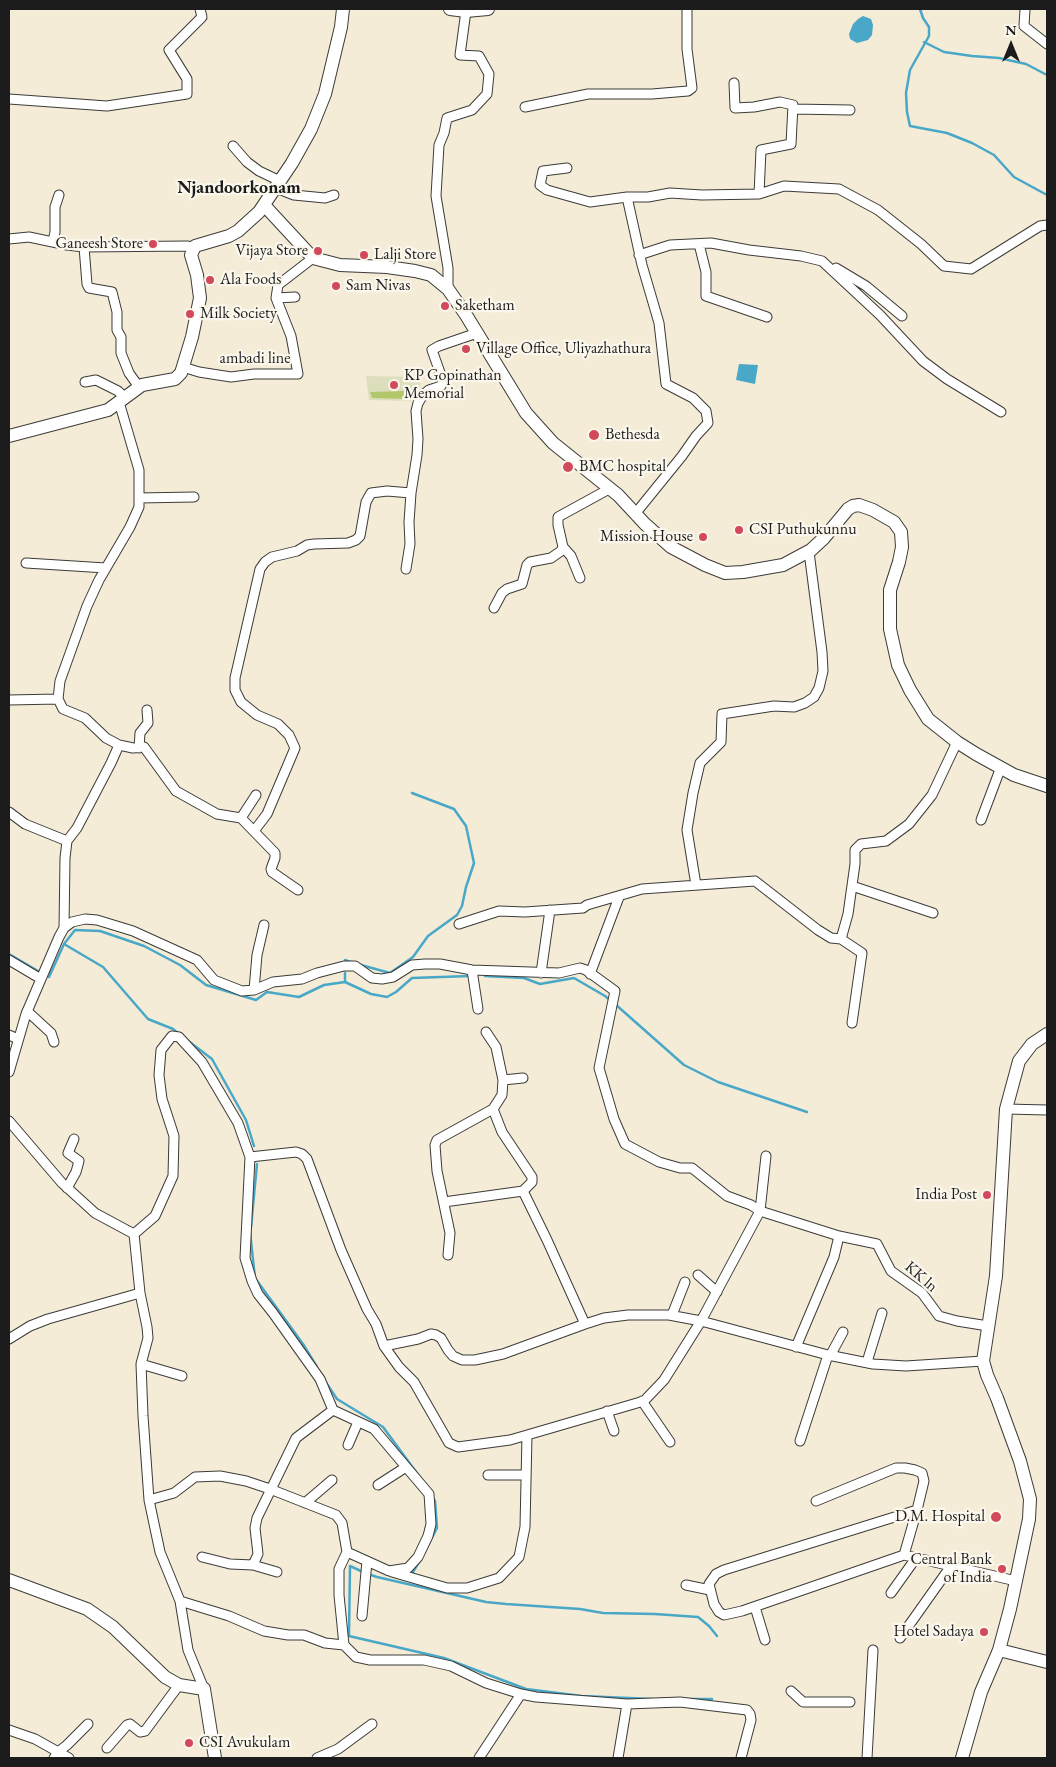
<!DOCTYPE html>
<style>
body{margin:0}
#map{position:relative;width:1056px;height:1767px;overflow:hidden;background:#f4ecd6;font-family:"EB Garamond",serif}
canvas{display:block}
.frame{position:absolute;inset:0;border:10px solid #1c1c1c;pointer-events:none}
.north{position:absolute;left:986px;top:20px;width:50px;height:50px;-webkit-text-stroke:4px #fbf7ec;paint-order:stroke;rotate:0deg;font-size:14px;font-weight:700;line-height:20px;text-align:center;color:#1c1c1c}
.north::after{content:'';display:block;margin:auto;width:18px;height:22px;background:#1c1c1c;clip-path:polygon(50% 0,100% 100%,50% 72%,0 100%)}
</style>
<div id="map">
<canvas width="1056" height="1767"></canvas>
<div class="frame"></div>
<div class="north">N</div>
</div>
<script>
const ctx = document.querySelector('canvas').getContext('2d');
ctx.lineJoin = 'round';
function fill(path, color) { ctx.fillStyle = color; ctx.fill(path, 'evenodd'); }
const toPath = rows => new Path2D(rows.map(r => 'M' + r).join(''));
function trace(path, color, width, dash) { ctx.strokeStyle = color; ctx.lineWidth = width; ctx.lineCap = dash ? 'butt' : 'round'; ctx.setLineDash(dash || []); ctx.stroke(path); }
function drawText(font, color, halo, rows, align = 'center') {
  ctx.font = font + ' "EB Garamond",serif'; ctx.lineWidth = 4.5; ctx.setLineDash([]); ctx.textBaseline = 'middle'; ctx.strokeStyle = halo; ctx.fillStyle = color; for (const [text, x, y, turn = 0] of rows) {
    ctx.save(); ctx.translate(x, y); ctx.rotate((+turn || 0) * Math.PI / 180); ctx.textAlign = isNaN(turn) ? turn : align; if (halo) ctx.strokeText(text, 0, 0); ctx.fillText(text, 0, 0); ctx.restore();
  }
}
fill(toPath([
 [366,376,421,377,420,392,411,393,412,401,369,400]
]), '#dddebc');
fill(toPath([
 [407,391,408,399,372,398,370,392]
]), '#b2c66a');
fill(toPath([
 [863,16,871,19,873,25,872,35,868,40,857,43,850,39,849,34,853,24,858,19],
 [739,364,758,365,755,384,736,380]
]), '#49a7c8');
trace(toPath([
 [920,9,923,18,929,27,929,36,910,70,906,93,907,112,910,126,947,133,972,143,994,155,1014,177,1047,195],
 [924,42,944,52,972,56,999,58,1026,64,1047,75],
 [64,944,103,967,148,1019,173,1029,179,1034],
 [9,954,38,971],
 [345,960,353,963],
 [361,965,390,973,413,957,428,936,457,915,462,906,466,887,474,863,466,826,454,809,412,793],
 [485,976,524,978,540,984,574,978,605,996,611,1001],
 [49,977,64,944,75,930,100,931,144,946,180,965,206,985,256,1000,267,992,299,997,324,985,345,982,371,994,387,997,396,992,412,978,470,976],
 [345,982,345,973],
 [615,1004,684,1065,718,1082,807,1112],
 [187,1040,212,1059,246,1120,254,1146],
 [251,1227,257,1164],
 [250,1232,255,1278,303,1344,317,1367],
 [325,1381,337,1399,383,1427,425,1484],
 [423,1555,437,1528,435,1501,432,1497],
 [363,1572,350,1566,349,1636,444,1658,526,1689,582,1696,653,1699],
 [413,1572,419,1562],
 [368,1574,377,1577,486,1602,506,1604,580,1609,603,1613,655,1614,698,1617,709,1626,717,1636],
 [691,1699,712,1699]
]), '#49a7c8', 2.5);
const street = toPath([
 [1025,9,1024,26,1047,44],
 [734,83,735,108,754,107,780,102,793,105,791,144,761,150,759,194],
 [9,99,107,106,187,94,187,79,169,50,202,17,200,9],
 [525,107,588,94,652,94,688,91,692,88,687,49,687,9],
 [793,109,850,110],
 [233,146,247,162,259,171,280,181],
 [567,168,543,171,540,185,547,190,590,202,627,197,648,197,670,193,702,195,759,194,784,186,839,189,878,210,921,244,944,266,971,269,1040,226,1047,225],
 [276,188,294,195,325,198,334,195],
 [627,197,642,265,659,323,666,384,693,398,706,411,708,423,696,436,682,456,635,514],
 [9,239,29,237,67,245,84,247,188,246,194,249],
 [53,242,55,232,55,207,59,195],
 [699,244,706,272,706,296,767,317],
 [84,247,87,284,89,288,112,292,117,312,117,330,121,337,121,353,129,373,139,387],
 [639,255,670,245,711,243,749,250,801,256,822,261,880,315,923,361,947,379,1001,412],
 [836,268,866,286,902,316],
 [448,289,448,268,436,196,439,145,444,133,447,118,472,110,487,94,489,74,479,56,460,55,466,11],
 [295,297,276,298,278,285,313,258],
 [183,367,199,372,231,377,254,374,298,374,291,336,276,298],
 [85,382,96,380,118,391,125,398],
 [139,498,194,497],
 [563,547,571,556,580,578],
 [26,563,106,568],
 [406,569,410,544,409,522,411,493,417,455,418,439,416,411,418,403,423,395,429,390,441,386,443,381,432,350,439,346,477,333],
 [494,608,502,593,507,589,522,584,527,565,530,562,551,558,561,551,563,547,558,525,558,517,609,489],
 [9,700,58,699],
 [119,745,133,748,144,747,176,791,217,814,241,818,275,853,275,858,271,869,272,872,298,890],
 [139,748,140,733,148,723,147,710],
 [9,812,25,824,67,841,77,828,111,763,119,745,106,738,85,718,63,709,58,699,60,681,87,606,99,580,130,527,139,507,139,470,119,402],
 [241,818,256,795],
 [981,820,1001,767],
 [254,831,267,814,295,748,289,735,278,724,257,715,241,702,235,690,235,678,260,569,265,562,272,557,297,551,307,545,314,544,348,543,356,540,360,536,366,502,371,493,387,491,411,493],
 [696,885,687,830,693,793,700,763,721,742,722,714,774,706,794,707,805,703,814,697,819,688,823,671,822,652,809,552],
 [852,886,933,913],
 [459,924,499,911,525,912,583,908,587,905,642,889,755,881,818,930,831,938,841,939,848,914,855,864,855,850,861,844,886,841,909,824,932,795,957,742],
 [64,928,65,858,67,841],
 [841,939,862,953,852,1023],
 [9,960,41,979],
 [472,970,478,1009],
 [541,973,550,910],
 [590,974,619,897],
 [254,990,257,955,264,925],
 [27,1011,51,1033,54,1042],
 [9,1035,18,1039],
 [9,1072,26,1014,59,937,64,928,72,922,85,919,97,920,133,931,197,960,214,980,242,991,254,990,273,982,302,979,317,973,344,966,355,966,372,978,382,979,393,977,412,965,425,964,440,964,472,970,559,973,580,968,586,970,615,991,599,1068,614,1119,625,1144,659,1162,680,1168,692,1168,727,1196,751,1205,760,1211,839,1236,877,1244,891,1271,922,1293,939,1316,957,1321,988,1326],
 [503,1080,523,1078],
 [1006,1109,1047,1110],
 [9,1121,62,1183,95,1213,134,1234,140,1293,147,1327,148,1338,141,1364,143,1416,149,1500,160,1552,180,1601,188,1650,204,1689],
 [250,1157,296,1152,302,1154,307,1159,341,1250,367,1309,376,1324,384,1346,418,1339,431,1334,436,1335,441,1338,448,1350,453,1356,462,1360,475,1360,503,1354,585,1324,547,1240,523,1191],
 [67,1188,76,1172,79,1161,68,1153,74,1139],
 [444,1202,523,1191,532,1182,532,1177,502,1132,493,1109],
 [134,1234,155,1216,173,1176,174,1136,162,1099,159,1075,161,1050,172,1036,179,1037,202,1062,238,1123,250,1157,245,1258,252,1281,258,1294,273,1313,320,1379,333,1410,374,1429,429,1494,431,1524,428,1536,418,1557,408,1568,389,1571,347,1552],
 [448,1255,450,1233,437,1171,435,1145,437,1140,493,1109,502,1095,503,1080,496,1047,486,1032],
 [698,1275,717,1292],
 [672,1315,685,1282],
 [585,1324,604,1318,628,1315,669,1315,701,1321,828,1355,873,1364,906,1366,983,1361],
 [9,1339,30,1326,48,1319,140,1293],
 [384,1346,399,1367,414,1382,449,1443,458,1447,510,1440,644,1401,664,1380,701,1321,760,1211,766,1156],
 [796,1347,834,1257,839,1236],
 [830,1356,843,1332],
 [867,1362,882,1313],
 [141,1364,182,1376],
 [642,1401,670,1442],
 [607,1411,614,1431],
 [800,1441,828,1355],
 [348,1445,358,1422],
 [488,1475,525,1475],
 [378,1485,406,1467],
 [149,1500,174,1493,195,1477,220,1476,246,1481,270,1489,336,1515,342,1523,347,1552,339,1569,339,1595,344,1645,356,1657,370,1660,424,1660,451,1666,486,1683,521,1694,536,1697,627,1704,680,1702,747,1710,750,1714,751,1720,741,1758],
 [816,1501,896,1468,905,1468,915,1470,922,1473,924,1481,917,1510],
 [305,1503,332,1480],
 [904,1555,917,1510,724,1570,716,1574,709,1584,714,1604,719,1612,724,1615,742,1611,904,1555,1016,1581],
 [202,1557,230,1564,253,1565,258,1554,255,1528,257,1518,296,1438,333,1410],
 [253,1565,277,1572],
 [392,1572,447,1588,467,1588,499,1578,519,1557,525,1527,527,1435],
 [686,1585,710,1590],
 [891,1593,916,1558],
 [180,1601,229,1616,264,1631,288,1635,304,1635,325,1643,344,1645],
 [755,1607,765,1640],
 [362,1616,367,1561],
 [900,1638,951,1566],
 [791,1691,803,1702,850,1702],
 [9,1730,35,1739,69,1758],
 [107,1748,127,1725,130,1724,140,1732,145,1731,179,1685],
 [54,1758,58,1752,67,1745,88,1724],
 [317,1758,338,1749,372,1724],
 [479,1758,521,1694],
 [618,1758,627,1704],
 [867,1758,873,1650]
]);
const secondary = toPath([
 [450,9,466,11,488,9],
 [264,205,313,258,340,265,387,267,415,271,431,275,448,289,466,315,526,413,553,443,618,495,645,524,671,547,705,565,725,573,743,572,783,565,811,550,824,538,848,509,853,506,859,505,873,510,894,522,901,532,902,547,899,562,890,590,890,629,898,665,910,690,928,719,957,742,976,754,1014,775,1047,786],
 [9,436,108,410,142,385,175,379,181,373,192,337,200,298,197,275,191,255,195,246,229,236,238,231,259,212,292,163,311,129,325,94,341,27,343,9],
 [9,1580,87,1609,113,1627,165,1677,179,1685,204,1689,215,1758],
 [999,1650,1047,1662],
 [962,1758,981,1692,999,1650,1010,1609,1029,1519,1030,1499,1020,1461,997,1398,987,1375,983,1361,996,1276,1006,1109,1019,1061,1032,1044,1047,1034]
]);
trace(street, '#3c3b38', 11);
trace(secondary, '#3c3b38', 14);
trace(street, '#fff', 9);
trace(secondary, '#fff', 12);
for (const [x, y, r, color] of [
 [153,244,5,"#d1495b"],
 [318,251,5,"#d1495b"],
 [364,255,5,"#d1495b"],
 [210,280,5,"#d1495b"],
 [336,286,5,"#d1495b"],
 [445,306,5,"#d1495b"],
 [190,314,5,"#d1495b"],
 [466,349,5,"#d1495b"],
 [394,385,5,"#d1495b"],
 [594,435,6,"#d1495b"],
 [568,467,6,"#d1495b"],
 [739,530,5,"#d1495b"],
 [703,537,5,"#d1495b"],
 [987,1195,5,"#d1495b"],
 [996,1517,6,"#d1495b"],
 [1002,1569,5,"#d1495b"],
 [984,1632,5,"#d1495b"],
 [189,1743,5,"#d1495b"]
]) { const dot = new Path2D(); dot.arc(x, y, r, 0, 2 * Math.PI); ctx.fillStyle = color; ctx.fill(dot); trace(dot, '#fbf7ec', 2); }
drawText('16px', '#1c1c1c', '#fbf7ec', [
 ["Ganeesh Store",143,244,"right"],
 ["Vijaya Store",308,251,"right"],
 ["Lalji Store",374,255],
 ["Ala Foods",220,280],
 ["Sam Nivas",346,286],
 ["Saketham",455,306],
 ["Milk Society",200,314],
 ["Village Office, Uliyazhathura",476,349],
 ["KP Gopinathan",404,376],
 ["Memorial",404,394],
 ["Bethesda",605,435],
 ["BMC hospital",579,467],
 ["CSI Puthukunnu",749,530],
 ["Mission House",693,537,"right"],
 ["India Post",977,1195,"right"],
 ["D.M. Hospital",985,1517,"right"],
 ["Central Bank",992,1560,"right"],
 ["of India",992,1578,"right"],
 ["Hotel Sadaya",974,1632,"right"],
 ["CSI Avukulam",199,1743]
], 'left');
drawText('16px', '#1c1c1c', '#fbf7ec', [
 ["ambadi line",255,359],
 ["KK ln",921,1277,41]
]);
drawText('bold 18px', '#1c1c1c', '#fbf7ec', [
 ["Njandoorkonam",239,188]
]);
</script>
